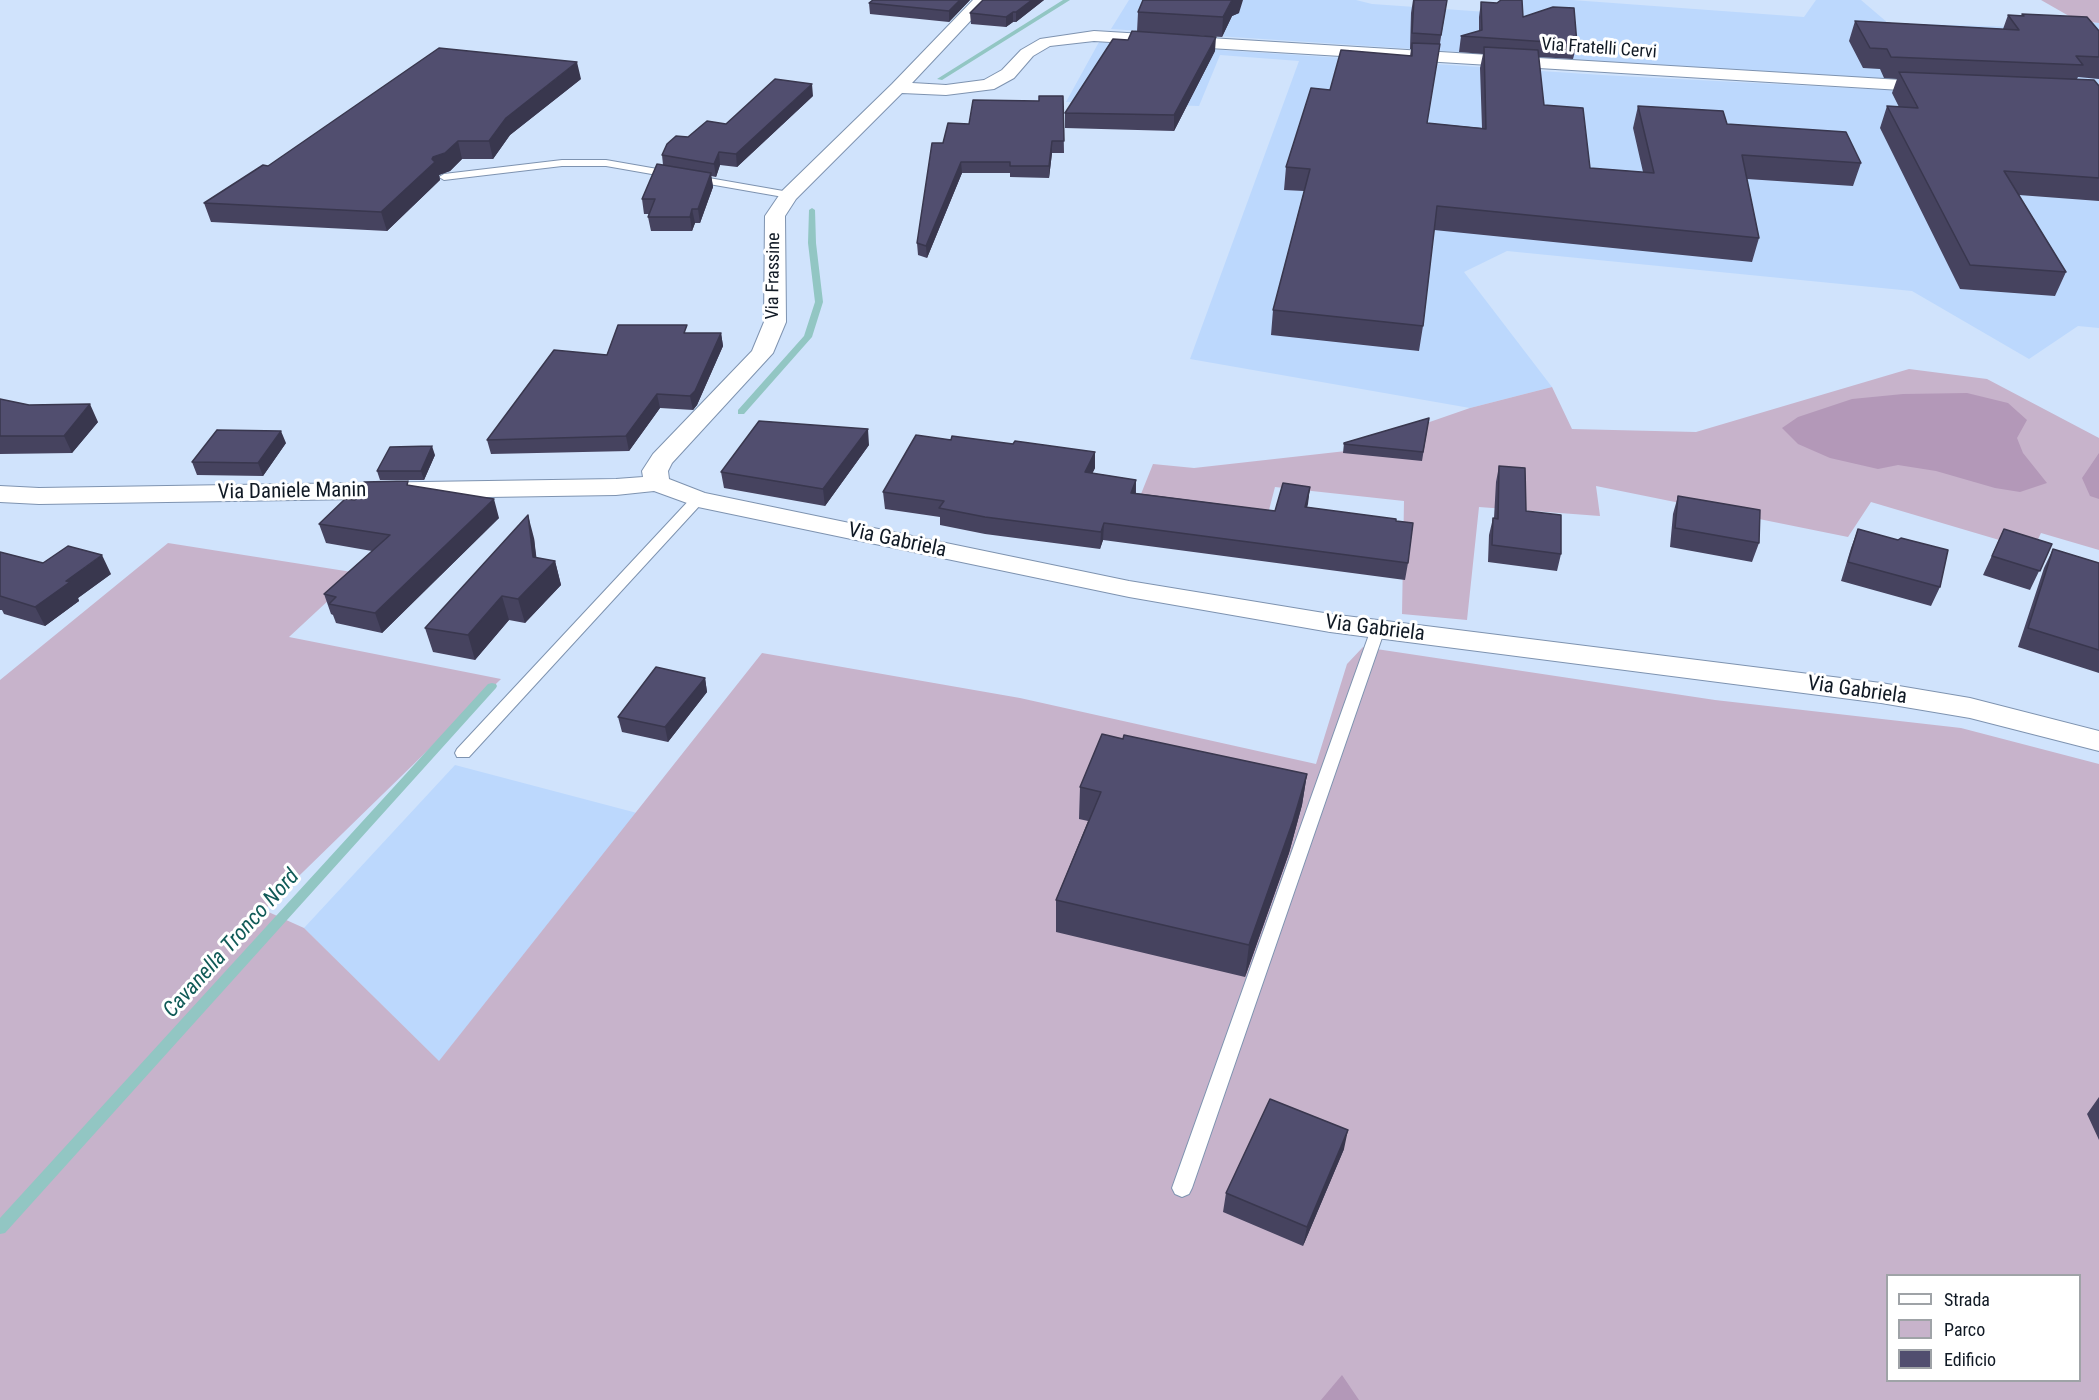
<!DOCTYPE html>
<style>
body{margin:0}
#map{position:relative;width:2099px;height:1400px;overflow:hidden;background:#d0e3fc;font-family:"Roboto Condensed",sans-serif}
canvas{display:block}
.legend{position:absolute;left:1886px;top:1274px;width:195px;height:108px;box-sizing:border-box;background:#fff;border:2px solid #9fa3a7;margin:0;padding:8px 10px;list-style:none;font-size:18px;color:#101924}
.legend li{display:flex;align-items:center;gap:12px;height:30px}
.legend b{width:30px;border:2px solid #9fa3a7}
</style>
<div id="map">
<canvas width="2099" height="1400"></canvas>
<ul class="legend">
<li><b style="height:8px;background:#fff"></b>Strada</li>
<li><b style="height:16px;background:#c7b3cb"></b>Parco</li>
<li><b style="height:16px;background:#514e6f"></b>Edificio</li>
</ul>
</div>
<script>
const ctx = document.querySelector('canvas').getContext('2d');
ctx.lineJoin = 'round';
function fill(path, color) { ctx.fillStyle = color; ctx.fill(path, 'evenodd'); }
const toPath = rows => new Path2D(rows.map(r => 'M' + r).join(''));
function trace(path, color, width, dash) { ctx.strokeStyle = color; ctx.lineWidth = width; ctx.lineCap = dash ? 'butt' : 'round'; ctx.setLineDash(dash || []); ctx.stroke(path); }
function drawText(font, color, halo, rows, align = 'center') {
  ctx.font = font + ' "Roboto Condensed",sans-serif'; ctx.lineWidth = 6; ctx.setLineDash([]); ctx.textBaseline = 'middle'; ctx.strokeStyle = halo; ctx.fillStyle = color; for (const [text, x, y, turn = 0] of rows) {
    ctx.save(); ctx.translate(x, y); ctx.rotate((+turn || 0) * Math.PI / 180); ctx.textAlign = isNaN(turn) ? turn : align; if (halo) ctx.strokeText(text, 0, 0); ctx.fillText(text, 0, 0); ctx.restore();
  }
}
fill(toPath([
 [1129,0,1356,0,1372,4,1487,12,1505,0,1572,0,1804,17,1816,0,1861,0,1888,23,2077,29,2076,20,2099,23,2099,88,1823,76,1111,29],
 [1099,42,1602,75,2099,101,2099,328,2078,326,2029,359,1912,291,1507,251,1464,272,1552,387,1470,408,1190,359,1299,61,1220,55,1199,106,1066,102],
 [455,765,637,813,439,1062,304,928]
]), '#bcd8fd');
fill(toPath([
 [2041,0,2099,0,2099,23,2076,20],
 [1909,369,1987,379,2099,438,2099,550,2041,533,2033,550,1871,502,1848,537,1596,486,1600,516,1479,507,1467,620,1402,614,1404,501,1275,487,1269,510,1141,494,1153,464,1194,468,1346,451,1470,408,1552,387,1572,429,1696,432],
 [168,543,358,573,289,637,501,679,264,910,304,928,439,1061,762,653,1020,698,1316,764,1347,664,1363,647,1715,700,1961,728,2099,764,2099,1400,0,1400,0,680],
 [1888,1276,2080,1276,2080,1380,1888,1380]
]), '#c7b3cb');
fill(toPath([
 [1967,393,2008,403,2027,420,2017,438,2023,453,2047,483,2020,492,1995,488,1936,471,1898,465,1878,469,1830,458,1798,444,1782,428,1798,417,1852,399,1903,394],
 [2099,453,2099,499,2090,496,2082,478],
 [1342,1375,1359,1400,1321,1400]
]), '#b398b8');
fill(toPath([
 [1063,0,1070,0,942,80,937,79,1063,0],
 [812,208,815,210,816,243,823,302,812,337,744,414,738,414,738,410,804,336,815,302,808,243,809,210,812,208],
 [492,683,496,684,497,686,496,688,5,1233,0,1234,0,1218,488,684,492,683]
]), '#92c6c3');
const service = toPath([
 [562,160,606,160,789,192,794,195,789,198,606,166,562,166,444,180,439,177,444,174,562,160],
 [698,495,703,496,704,499,703,502,469,757,457,757,455,753,457,749,693,496,698,495],
 [1378,625,1385,629,1192,1188,1189,1194,1182,1197,1175,1194,1172,1188,1371,629,1378,625]
]);
const minor = toPath([
 [973,0,990,0,912,83,946,85,984,80,1002,70,1021,50,1040,39,1094,31,1934,82,1940,83,1943,87,1940,91,1934,92,1094,41,1050,46,1033,56,1014,78,994,89,946,95,902,93,796,199,785,216,786,322,773,353,672,463,668,471,669,479,705,493,1129,581,1330,614,1881,683,1970,698,2099,731,2099,751,1970,718,1881,703,1330,632,1129,597,698,507,654,491,616,495,39,504,0,502,0,486,39,488,616,479,643,477,642,471,653,454,752,351,764,322,765,216,782,191,892,84,973,0]
]);
trace(service, '#7e93b0', 2);
trace(minor, '#7e93b0', 2);
fill(service, '#fff');
fill(minor, '#fff');
fill(toPath([
 [873,0,970,0,949,22,870,14,869,3],
 [983,0,1044,0,1016,22,1013,22,1006,27,971,24,970,13],
 [1413,0,1447,0,1427,123,1482,128,1480,68,1483,54,1459,52,1461,36,1479,31,1479,17,1481,2,1523,17,1577,44,1573,59,1538,57,1544,105,1590,168,1643,172,1633,128,1638,106,1727,124,1861,163,1853,186,1747,179,1759,238,1752,262,1434,230,1423,326,1419,351,1271,335,1273,310,1304,191,1284,190,1286,167,1330,90,1410,56,1411,49,1410,49,1411,13],
 [1138,12,1239,13,1232,16,1222,37,1137,32],
 [2022,14,2099,31,2099,79,2078,77,2077,79,2099,86,2099,201,2019,195,2066,272,2055,296,1960,289,1880,128,1887,106,1899,107,1892,93,1897,79,1884,78,1880,69,1863,68,1849,41,1855,21,2003,29,2008,15,2021,16],
 [1215,51,1174,131,1065,128,1065,113],
 [581,79,510,135,493,159,462,159,450,171,439,175,440,180,387,231,211,222,204,203,268,166],
 [813,96,737,167,720,165,716,177,711,176,713,187,700,223,695,223,692,231,651,231,648,217,649,214,644,214,642,199,663,165,662,155,688,137,726,124],
 [1063,96,1064,153,1052,153,1049,178,1010,177,1010,173,962,173,927,258,918,255,917,243,943,143,969,124,1039,101],
 [688,333,721,333,723,346,697,405,693,410,660,408,629,451,491,454,487,440,607,355],
 [0,399,98,422,72,453,0,454],
 [1429,418,1422,461,1343,453,1344,443],
 [286,443,263,476,197,475,192,462],
 [869,445,825,506,724,488,721,472],
 [435,455,424,480,380,480,377,471],
 [1499,466,1526,511,1561,554,1557,571,1488,562,1489,535,1493,518,1494,518,1496,482],
 [1095,468,1092,473,1136,480,1136,493,1275,511,1310,487,1307,507,1396,521,1408,563,1405,580,1103,540,1100,549,985,534,940,525,940,517,885,509,883,492],
 [409,485,499,518,382,633,336,623,333,615,331,614,324,594,372,551,326,543,319,524,355,500],
 [1678,496,1759,543,1752,562,1670,547,1673,514],
 [1858,529,1940,587,1931,606,1841,581,1851,548],
 [2004,529,2052,544,2030,590,1983,575],
 [534,538,536,558,555,561,561,585,525,623,509,620,475,660,433,652,425,628],
 [2053,549,2099,563,2099,673,2018,647,2044,568],
 [0,552,43,563,111,574,78,598,79,601,45,626,4,614,2,610,0,610],
 [705,678,707,692,668,742,622,732,618,717],
 [1307,774,1302,805,1289,853,1245,977,1056,932,1056,900,1088,821,1079,819,1080,787],
 [2099,1097,2099,1140,2087,1114],
 [1344,1149,1303,1246,1223,1212,1226,1193]
]), '#46435f');
fill(toPath([
 [960,0,970,0,949,22,949,11],
 [1032,0,1044,0,1016,22,1016,12],
 [1232,0,1243,0,1239,13,1232,16,1222,37,1223,17],
 [1013,12,1013,22,1006,27,1006,17],
 [1216,37,1215,51,1174,131,1174,115],
 [577,62,581,79,510,135,493,159,489,141,506,118],
 [812,84,813,96,737,167,736,154],
 [458,141,462,159,450,171,439,175,440,180,387,231,381,212,432,159,433,157],
 [1052,141,1052,153,1049,178,1049,166],
 [719,152,720,165,716,177,714,164],
 [961,162,962,173,927,258,926,246],
 [711,173,713,187,700,223,698,209],
 [692,209,695,223,692,231,690,217],
 [721,333,723,346,697,405,693,410,690,396],
 [657,394,660,408,629,451,626,436],
 [90,404,98,422,72,453,64,436],
 [868,429,869,445,825,506,823,489],
 [281,431,286,443,263,476,258,463],
 [432,446,435,455,424,480,421,471],
 [1095,452,1095,468,1085,489,1085,472],
 [1136,480,1135,496,1131,493],
 [1310,487,1308,504,1302,524,1305,507],
 [494,499,499,518,382,633,375,613],
 [528,515,534,538,539,578,555,561,561,585,525,623,518,599,533,557],
 [1104,523,1103,540,1100,549,1101,532],
 [102,555,111,574,78,598,79,601,45,626,35,607,66,581],
 [502,596,509,620,475,660,468,635],
 [705,678,707,692,668,742,665,727],
 [1307,774,1302,805,1289,853,1245,977,1249,945],
 [1348,1130,1344,1149,1303,1246,1307,1227]
]), '#39374e');
const building = toPath([
 [873,0,960,0,949,11,869,3,873,0],
 [983,0,1032,0,1016,12,1013,12,1006,17,970,13,983,0],
 [1143,0,1232,0,1223,17,1138,12,1143,0],
 [1414,0,1447,0,1441,35,1412,33,1414,0],
 [1501,0,1522,0,1523,17,1553,7,1574,8,1577,44,1461,36,1482,30,1481,2,1497,3,1501,0],
 [2022,14,2087,17,2099,31,2099,57,2076,56,2083,65,1891,57,1887,49,1870,48,1855,21,2019,30,2008,15,2024,16,2022,14],
 [1132,31,1216,37,1174,115,1065,113,1113,39,1128,40,1132,31],
 [1412,43,1440,44,1427,123,1486,129,1484,47,1538,50,1544,105,1583,108,1590,168,1654,173,1638,106,1723,111,1727,124,1846,132,1861,163,1742,155,1759,238,1437,206,1423,326,1273,310,1310,169,1286,167,1311,88,1330,90,1341,50,1412,56,1412,43],
 [439,48,577,62,506,118,489,141,458,141,445,153,433,157,432,159,435,162,381,212,204,203,263,165,268,166,439,48],
 [1899,72,2094,80,2099,86,2099,178,2004,171,2066,272,1970,265,1887,106,1918,108,1899,72],
 [775,79,812,84,736,154,719,152,714,164,662,155,667,144,676,136,688,137,707,121,726,124,775,79],
 [1039,96,1063,96,1064,141,1052,141,1049,166,1010,166,1010,162,961,162,926,246,917,243,932,143,943,143,948,123,969,124,973,100,1039,101,1039,96],
 [657,164,711,173,698,209,692,209,690,217,648,217,655,199,642,199,657,164],
 [618,325,687,325,684,333,721,333,695,391,690,396,657,394,626,436,487,440,554,350,607,355,618,325],
 [0,399,29,405,90,404,64,436,0,436,0,399],
 [1429,418,1423,452,1344,444,1344,443,1429,418],
 [759,421,868,429,823,489,721,472,759,421],
 [217,430,281,431,258,463,192,462,217,430],
 [916,435,951,440,952,436,1013,444,1015,441,1095,452,1085,472,1136,480,1131,493,1275,511,1283,483,1310,487,1305,507,1396,519,1396,521,1413,523,1408,563,1104,523,1101,532,985,517,939,508,944,501,883,492,916,435],
 [432,446,421,471,377,471,390,447,432,446],
 [1499,466,1525,468,1526,511,1561,515,1561,554,1492,545,1493,518,1498,519,1499,466],
 [408,481,407,485,494,499,375,613,329,604,336,597,324,594,390,535,319,524,345,499,355,500,364,482,408,481],
 [1678,496,1760,510,1759,543,1675,528,1678,496],
 [528,515,533,557,555,561,518,599,502,596,468,635,425,628,528,515],
 [1858,529,1898,540,1901,538,1948,550,1940,587,1848,562,1858,529],
 [2004,529,2052,544,2040,571,1992,556,2004,529],
 [68,546,102,555,66,581,70,582,35,607,0,596,0,552,43,563,68,546],
 [2053,549,2099,563,2099,650,2028,628,2053,549],
 [656,667,705,678,665,727,618,717,656,667],
 [1102,734,1123,739,1124,735,1307,774,1293,821,1249,945,1056,900,1101,792,1080,787,1102,734],
 [1270,1099,1348,1130,1307,1227,1226,1193,1270,1099]
]);
fill(building, '#514e6f');
trace(building, '#39374e', 1.5);
drawText('18px', '#101924', '#fff', [
 ["Via Fratelli Cervi",1599,49,4],
 ["Via Frassine",774,276,-89]
]);
drawText('21px', '#101924', '#fff', [
 ["Via Daniele Manin",292,492,-1],
 ["Via Gabriela",897,541,12],
 ["Via Gabriela",1375,629,7],
 ["Via Gabriela",1857,691,8]
]);
drawText('italic 22px', '#105a57', '#fff', [
 ["Cavanella Tronco Nord",232,944,-48]
]);
</script>
